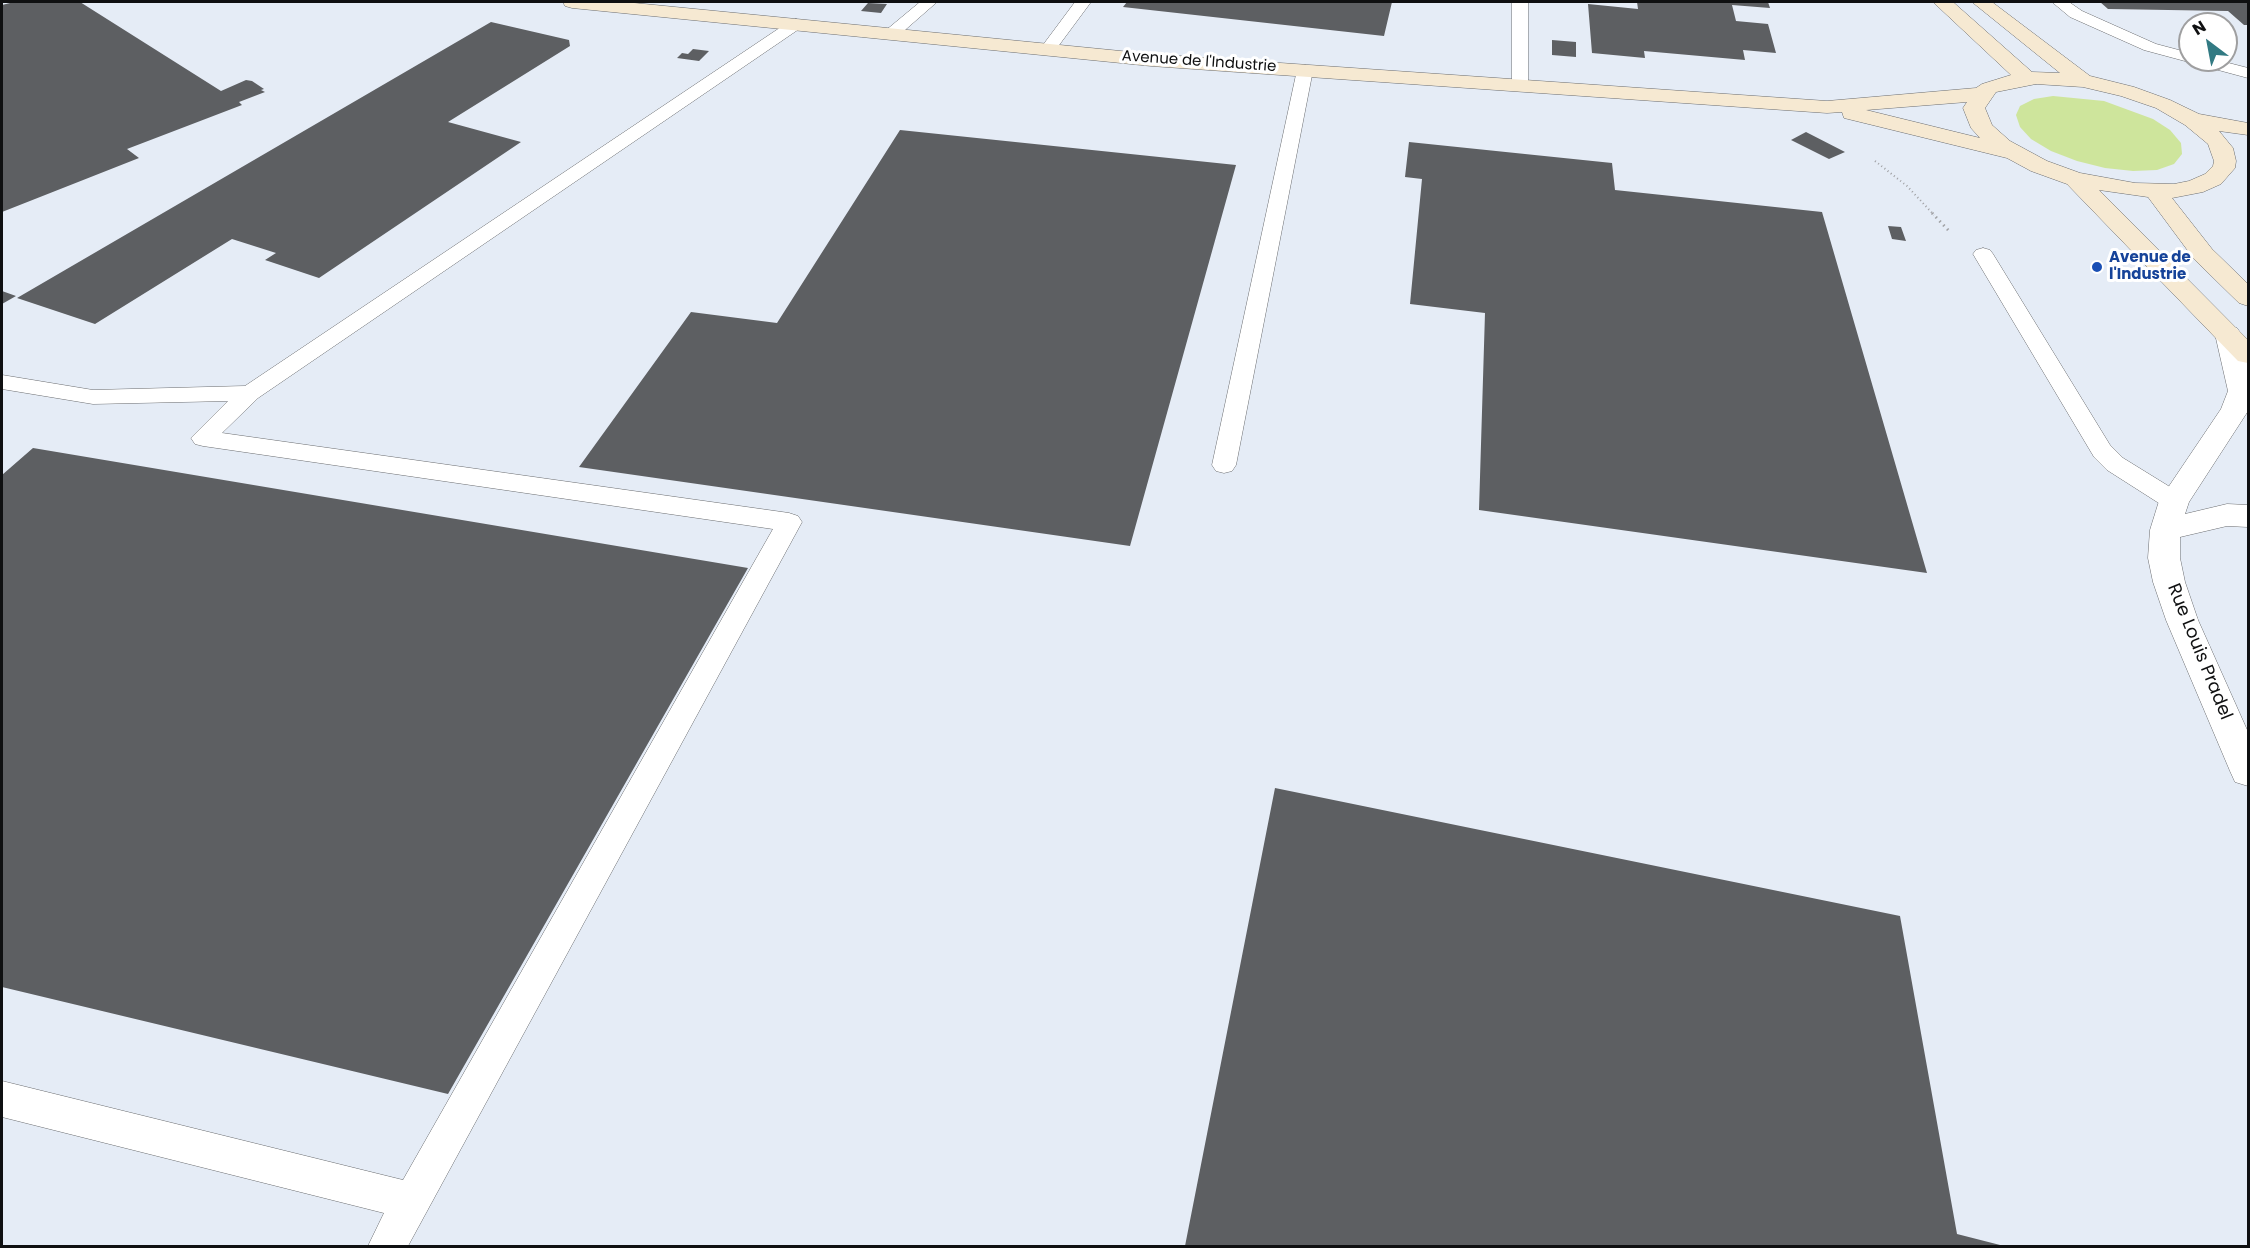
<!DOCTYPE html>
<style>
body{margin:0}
#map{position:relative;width:2250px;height:1248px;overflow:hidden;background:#f4f6fa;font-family:Poppins,sans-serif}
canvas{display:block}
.frame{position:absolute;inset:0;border:3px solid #0f1011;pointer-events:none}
.north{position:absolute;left:2178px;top:12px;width:60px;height:60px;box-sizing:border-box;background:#fff;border:2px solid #9f9fa0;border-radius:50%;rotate:328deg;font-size:16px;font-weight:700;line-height:24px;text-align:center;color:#0f1011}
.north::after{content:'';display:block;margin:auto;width:21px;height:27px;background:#327a83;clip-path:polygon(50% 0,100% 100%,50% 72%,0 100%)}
</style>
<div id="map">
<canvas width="2250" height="1248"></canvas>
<div class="frame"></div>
<div class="north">N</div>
</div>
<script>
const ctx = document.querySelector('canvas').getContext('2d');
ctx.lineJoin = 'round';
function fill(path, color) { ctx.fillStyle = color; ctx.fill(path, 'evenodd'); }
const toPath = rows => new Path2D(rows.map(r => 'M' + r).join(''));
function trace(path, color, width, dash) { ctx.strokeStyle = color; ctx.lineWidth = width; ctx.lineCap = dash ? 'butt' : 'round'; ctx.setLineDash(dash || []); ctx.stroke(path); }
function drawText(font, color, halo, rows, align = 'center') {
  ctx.font = font + ' Poppins,sans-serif'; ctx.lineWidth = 6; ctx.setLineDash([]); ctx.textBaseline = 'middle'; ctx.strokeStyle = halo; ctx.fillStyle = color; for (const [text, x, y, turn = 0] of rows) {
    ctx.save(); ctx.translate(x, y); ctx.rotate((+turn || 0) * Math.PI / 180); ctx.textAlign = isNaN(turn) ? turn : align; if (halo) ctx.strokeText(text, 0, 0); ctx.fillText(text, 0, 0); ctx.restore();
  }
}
fill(toPath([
 [2,2,2100,2,2108,9,2228,11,2244,25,2248,25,2248,1246,2,1246],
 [2190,24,2226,24,2226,60,2190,60]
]), '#e5ecf6');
fill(toPath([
 [2053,96,2104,101,2153,119,2170,130,2181,143,2182,154,2174,164,2157,170,2133,171,2105,168,2077,161,2051,151,2031,139,2020,127,2016,115,2020,106,2034,99]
]), '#cee59c');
fill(toPath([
 [14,2,80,2,221,91,246,80,252,81,264,89,261,90,265,92,239,102,242,105,127,149,139,158,2,212,2,5],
 [1127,2,1392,2,1384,36,1123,7],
 [1637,2,1768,2,1770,8,1732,5,1736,21,1768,24,1776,53,1743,50,1745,60,1644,51,1645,58,1592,53,1588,4,1638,9],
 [2100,2,2248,2,2248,25,2244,25,2228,11,2108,9],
 [868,3,887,4,881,13,861,11],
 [491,22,569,40,570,46,448,122,521,142,319,278,265,260,276,253,232,239,95,324,17,298],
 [1552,40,1576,42,1576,57,1552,55],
 [693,49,709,51,699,61,677,58,682,53,688,54],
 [900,130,1236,165,1130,546,579,467,691,312,777,323],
 [1806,132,1845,152,1829,159,1791,140],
 [1409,142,1612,163,1615,190,1822,212,1927,573,1479,510,1485,313,1410,304,1422,179,1405,177],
 [1888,226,1901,227,1906,241,1892,239],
 [2,291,16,296,2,304],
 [33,448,748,568,448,1094,2,987,2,475],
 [1275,788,1900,916,1957,1234,2004,1246,1185,1246]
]), '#5d5f62');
const lane = toPath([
 [920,2,937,2,897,37,885,37,883,34,885,31,920,2],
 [1075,2,1091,2,1054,52,1042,52,1040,49,1075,2],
 [1512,2,1528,2,1528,85,1526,89,1520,90,1514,89,1512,85,1512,2],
 [2052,2,2069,2,2082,11,2156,44,2190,53,2190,60,2217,60,2248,68,2248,78,2144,50,2070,17,2052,2],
 [796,19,804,24,802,27,258,398,222,433,789,513,798,516,802,522,408,1246,368,1246,384,1213,2,1117,2,1081,403,1180,773,529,203,446,195,444,191,438,228,401,93,404,2,389,2,375,93,390,245,386,790,21,796,19],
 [1305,65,1313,70,1236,465,1232,471,1224,473,1216,471,1212,465,1297,70,1305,65],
 [1983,248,1990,250,1993,254,2110,445,2123,458,2183,495,2186,501,2183,507,2174,510,2165,507,2107,470,2094,457,1973,254,1976,250,1983,248]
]);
const street = toPath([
 [2228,326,2237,328,2241,334,2248,362,2248,411,2189,502,2185,514,2227,504,2248,505,2248,527,2227,526,2180,537,2180,558,2185,582,2198,620,2248,732,2248,786,2235,782,2230,771,2166,620,2153,582,2148,558,2150,530,2159,501,2221,409,2228,391,2215,334,2219,328,2228,326]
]);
const secondary = toPath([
 [563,2,624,2,1151,54,1827,101,1976,88,1982,84,2011,75,1933,2,1953,2,2032,72,2060,73,1972,2,1992,2,2090,76,2134,87,2170,100,2199,114,2248,123,2248,135,2219,131,2233,148,2236,161,2235,168,2221,184,2203,192,2172,198,2212,249,2248,284,2248,306,2239,303,2194,259,2148,197,2099,190,2248,340,2248,363,2238,361,2067,184,2031,171,2007,158,1844,118,1842,112,1827,113,1151,66,572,8,565,6,563,2],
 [2036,84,2083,87,2121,96,2156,108,2185,125,2208,144,2214,161,2213,166,2205,174,2189,181,2174,184,2135,183,2080,173,2047,161,2010,141,1992,125,1985,108,1996,92,2036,84],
 [1967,102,1963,108,1971,128,1980,138,1866,110,1967,102]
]);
trace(lane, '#6c6e71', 1);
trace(street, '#6c6e71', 1);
trace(secondary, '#6c6e71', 1);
trace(toPath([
 [1875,161,1907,186,1934,215]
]), '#9e9fa2', 2, [1, 3]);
trace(toPath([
 [1932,213,1950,232]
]), '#9e9fa2', 3, [1.5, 4]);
fill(lane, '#fff');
fill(street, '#fff');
fill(secondary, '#f6e9d2');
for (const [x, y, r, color] of [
 [2097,267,6,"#1a4fb4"]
]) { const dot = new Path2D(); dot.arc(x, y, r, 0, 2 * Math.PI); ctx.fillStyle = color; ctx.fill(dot); trace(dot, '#fff', 2); }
drawText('15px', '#0f1011', '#fff', [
 ["Avenue de l'Industrie",1199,62,4]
]);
drawText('bold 15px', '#164399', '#fff', [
 ["Avenue de",2109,258],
 ["l'Industrie",2109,275]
], 'left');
drawText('18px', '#0f1011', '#fff', [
 ["Rue Louis Pradel",2199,652,68]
]);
</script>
